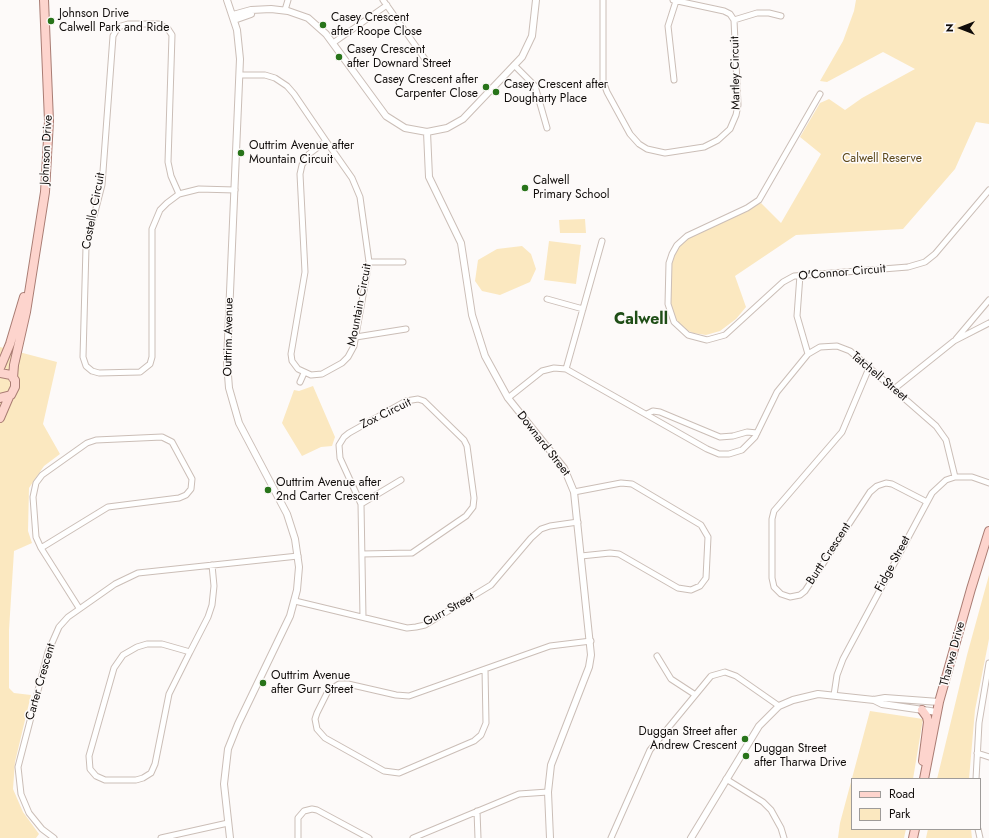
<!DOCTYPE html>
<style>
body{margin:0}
#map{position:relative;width:989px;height:838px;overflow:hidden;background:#fdfaf9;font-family:Jost,sans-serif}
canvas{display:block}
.legend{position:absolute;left:851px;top:778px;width:130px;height:52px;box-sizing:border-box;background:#fdfaf9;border:1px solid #9e9b99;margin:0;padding:5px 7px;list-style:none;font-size:12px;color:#100c0a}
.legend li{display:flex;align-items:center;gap:8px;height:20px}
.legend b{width:20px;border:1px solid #9e9b99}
.north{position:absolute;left:941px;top:8px;width:40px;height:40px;-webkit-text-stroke:3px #fdfaf9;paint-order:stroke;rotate:270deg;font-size:11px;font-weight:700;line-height:16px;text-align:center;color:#100c0a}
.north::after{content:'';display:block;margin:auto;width:14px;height:18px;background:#100c0a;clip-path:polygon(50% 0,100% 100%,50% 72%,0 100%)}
</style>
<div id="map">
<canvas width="989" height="838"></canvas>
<ul class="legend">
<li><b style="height:5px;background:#fdd4cd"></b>Road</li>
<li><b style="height:11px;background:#fbe8c0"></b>Park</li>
</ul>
<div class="north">N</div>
</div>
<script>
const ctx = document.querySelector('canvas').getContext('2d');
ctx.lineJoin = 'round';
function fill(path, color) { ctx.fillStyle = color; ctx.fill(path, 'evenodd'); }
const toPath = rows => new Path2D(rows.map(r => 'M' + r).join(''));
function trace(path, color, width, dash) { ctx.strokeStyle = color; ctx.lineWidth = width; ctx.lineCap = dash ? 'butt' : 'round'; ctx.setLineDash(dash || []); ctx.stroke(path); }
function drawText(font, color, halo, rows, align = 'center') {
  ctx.font = font + ' Jost,sans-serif'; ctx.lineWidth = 3; ctx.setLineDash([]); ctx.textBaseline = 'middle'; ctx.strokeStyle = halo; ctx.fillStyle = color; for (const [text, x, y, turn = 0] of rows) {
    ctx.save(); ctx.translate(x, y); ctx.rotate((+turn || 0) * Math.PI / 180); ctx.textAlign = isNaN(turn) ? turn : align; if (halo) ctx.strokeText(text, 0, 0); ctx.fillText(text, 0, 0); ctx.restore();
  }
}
fill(toPath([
 [856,0,989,0,989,124,976,122,955,169,903,229,796,235,735,276,746,307,736,319,720,331,706,335,693,333,681,327,672,315,669,301,670,278,672,258,683,241,761,203,781,223,821,154,800,137,820,103,829,99,845,110,862,98,915,69,883,52,827,82,820,81,843,41,854,11],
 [585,219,586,233,560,233,559,220],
 [549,241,581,245,576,284,544,280],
 [522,246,531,254,536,269,530,282,500,295,482,291,475,281,478,260,497,249],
 [0,347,57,362,43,424,60,454,44,466,29,488,28,531,32,543,14,551,9,630,9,688,14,693,31,695,15,762,13,789,23,812,39,834,36,838,0,838],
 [313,386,335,437,332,446,321,447,302,456,282,423,294,390,299,391],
 [989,575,989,639,975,710,969,779,937,779,967,655],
 [870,711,923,719,913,779,852,779,852,829,906,829,904,838,838,838,840,823],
 [928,829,971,829,972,838,926,838]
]), '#fbe8c0');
const minor = toPath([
 [383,0,425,59],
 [603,0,603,81,607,92,630,134,639,144,647,149,665,153,704,147,718,140,730,129,736,115,738,105,734,20,730,14,724,11,673,0],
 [285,10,288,0],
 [734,20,757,13,769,13,781,16],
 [333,43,387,5],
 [514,65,535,86,547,128],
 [240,75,265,75,275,78,287,86,294,94,326,141,352,178,360,197,369,262,354,346,348,357,342,363,322,374,311,375,298,369,292,361,291,354,305,272,300,174,302,165,309,154,326,141],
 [674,80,668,26,676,1],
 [820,94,759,200,747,208,687,236,677,245,672,254,669,263,668,304,674,322,688,335,707,340,725,335,783,282,794,276,908,267,925,262,935,254,989,190],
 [179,194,167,203,160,210,152,229,152,357,150,364,140,372,99,373,92,371,86,366,83,357,86,247,102,185,113,36,118,27,128,24,159,24,168,29,172,35,168,162,171,176,179,194,199,189,235,190],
 [369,262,403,262],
 [800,275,797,316,808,354],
 [547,299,583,309],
 [356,337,406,329],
 [956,339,989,300],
 [869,368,842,432,774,511,772,519,772,578,774,587,781,594,790,597,800,595,805,591,870,492,877,486,886,483,892,484,927,502],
 [566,369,602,241],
 [300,382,304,373],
 [894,389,954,341,989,323],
 [508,398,542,371,554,368,566,369,707,449,719,454,729,454,742,450,755,437,777,392,808,354,820,347,837,346,850,351,936,426,946,440,955,477],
 [647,414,653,411,660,412,720,437,733,436,747,432,757,433],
 [574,492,621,483,632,484,701,525,708,537,706,578,700,586,691,590,678,588,619,554,610,553,581,556],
 [361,504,401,480],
 [41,548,108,507,179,498,186,495,191,489,192,479,172,442,162,437,96,440,87,443,42,475,36,483,33,497,36,537,41,548,79,608],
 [362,554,412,553,466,516,473,507,474,498,467,446,464,440,424,401,418,399,406,401,349,433,344,437,339,445,340,458,361,504,363,617],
 [295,601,407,628,416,627,425,625,491,585,531,538,541,529,550,526,578,522],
 [190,652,169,694,155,764,151,773,143,778,136,780,105,780,96,776,90,769,89,756,114,668,123,655,137,647,147,644,162,644,190,652,208,617,212,605,214,586,212,565],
 [657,656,671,679,694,694],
 [485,669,409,696,396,695,348,684,339,684,328,691,317,713,315,719,317,729,325,738,384,771,399,773,474,741,481,735,486,723,485,669,550,646,591,641],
 [834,695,837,675,843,659,932,493,946,480,955,477,972,477,989,483],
 [977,753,989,757],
 [726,779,763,802,771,810,781,828,784,838],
 [976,779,979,723,989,663],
 [477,811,478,838],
 [978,829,980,838],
 [54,838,42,829,29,813,21,794,18,767,48,652,59,627,68,617,115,584,138,573,298,556],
 [161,838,228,823],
 [298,838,298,818,304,811,312,809,317,810,369,838],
 [413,838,519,794,548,792],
 [611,838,650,750,711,676,725,672,736,676,779,706]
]);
const tertiary = toPath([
 [227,0,237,30,240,59,227,362,229,388,239,423,287,514,295,539,299,567,297,590,290,616,238,724,228,749,224,784,230,838],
 [233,15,251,10,271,9,288,11,308,18,326,34,386,116,405,128,427,132,447,128,463,119,522,57,532,36,536,0],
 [234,20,251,14],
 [427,132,429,177,461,243,472,315,485,356,508,398,564,468,574,492,591,655,589,667,551,765,548,792,550,838],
 [874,700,882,704,937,712],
 [691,838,759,726,779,706,793,700,818,694,874,700,885,698,939,702]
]);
const primary = toPath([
 [0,368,10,344,24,297],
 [0,373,11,375,15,380,15,387,11,395,0,398],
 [13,378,14,365,26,312,45,192,49,121,44,0],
 [0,418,9,397],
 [922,710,927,717,928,722,923,761],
 [924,779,939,702,971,589,989,531],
 [913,838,915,829]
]);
trace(minor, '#cbbeb7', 7);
trace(tertiary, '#cbbeb7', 8);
trace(primary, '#a97c73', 10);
trace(minor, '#fff', 5);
trace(tertiary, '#fff', 6);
trace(primary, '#fdd4cd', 8);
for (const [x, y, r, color] of [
 [51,21,4,"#28741a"],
 [323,25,4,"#28741a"],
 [339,57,4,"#28741a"],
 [486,87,4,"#28741a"],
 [496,92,4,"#28741a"],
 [241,153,4,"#28741a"],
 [525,188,4,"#28741a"],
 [268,490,4,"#28741a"],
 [263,683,4,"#28741a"],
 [745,739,4,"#28741a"],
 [746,756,4,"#28741a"]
]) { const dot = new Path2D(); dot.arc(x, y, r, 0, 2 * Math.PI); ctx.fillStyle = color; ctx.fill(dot); trace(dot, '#fdfaf9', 1.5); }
drawText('12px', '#100c0a', '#fdfaf9', [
 ["Johnson Drive",59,14],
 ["Calwell Park and Ride",59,28],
 ["Casey Crescent",331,18],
 ["after Roope Close",331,32],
 ["Casey Crescent",347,50],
 ["after Downard Street",347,64],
 ["Casey Crescent after",478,80,"right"],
 ["Carpenter Close",478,94,"right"],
 ["Casey Crescent after",504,85],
 ["Dougharty Place",504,99],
 ["Outtrim Avenue after",249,146],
 ["Mountain Circuit",249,160],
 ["Calwell",533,181],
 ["Primary School",533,195],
 ["Outtrim Avenue after",276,483],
 ["2nd Carter Crescent",276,497],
 ["Outtrim Avenue",271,676],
 ["after Gurr Street",271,690],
 ["Duggan Street after",737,732,"right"],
 ["Andrew Crescent",737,746,"right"],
 ["Duggan Street",754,749],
 ["after Tharwa Drive",754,763]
], 'left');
drawText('12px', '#100c0a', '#fdfaf9', [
 ["Martley Circuit",736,73,-91],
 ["Johnson Drive",47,150,-87],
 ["Costello Circuit",94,211,-79],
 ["O'Connor Circuit",842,273,-5],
 ["Mountain Circuit",360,305,-79],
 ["Outtrim Avenue",229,337,-89],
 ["Tatchell Street",879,377,40],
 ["Zox Circuit",386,414,-26],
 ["Downard Street",543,444,52],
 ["Burtt Crescent",829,554,-57],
 ["Fidge Street",893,564,-62],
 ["Gurr Street",449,610,-29],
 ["Tharwa Drive",953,654,-75],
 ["Carter Crescent",41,682,-74]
]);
drawText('12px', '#5b4718', '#fdfaf9', [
 ["Calwell Reserve",882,159]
]);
drawText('bold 16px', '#1f4e17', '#fdfaf9', [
 ["Calwell",641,320]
]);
</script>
